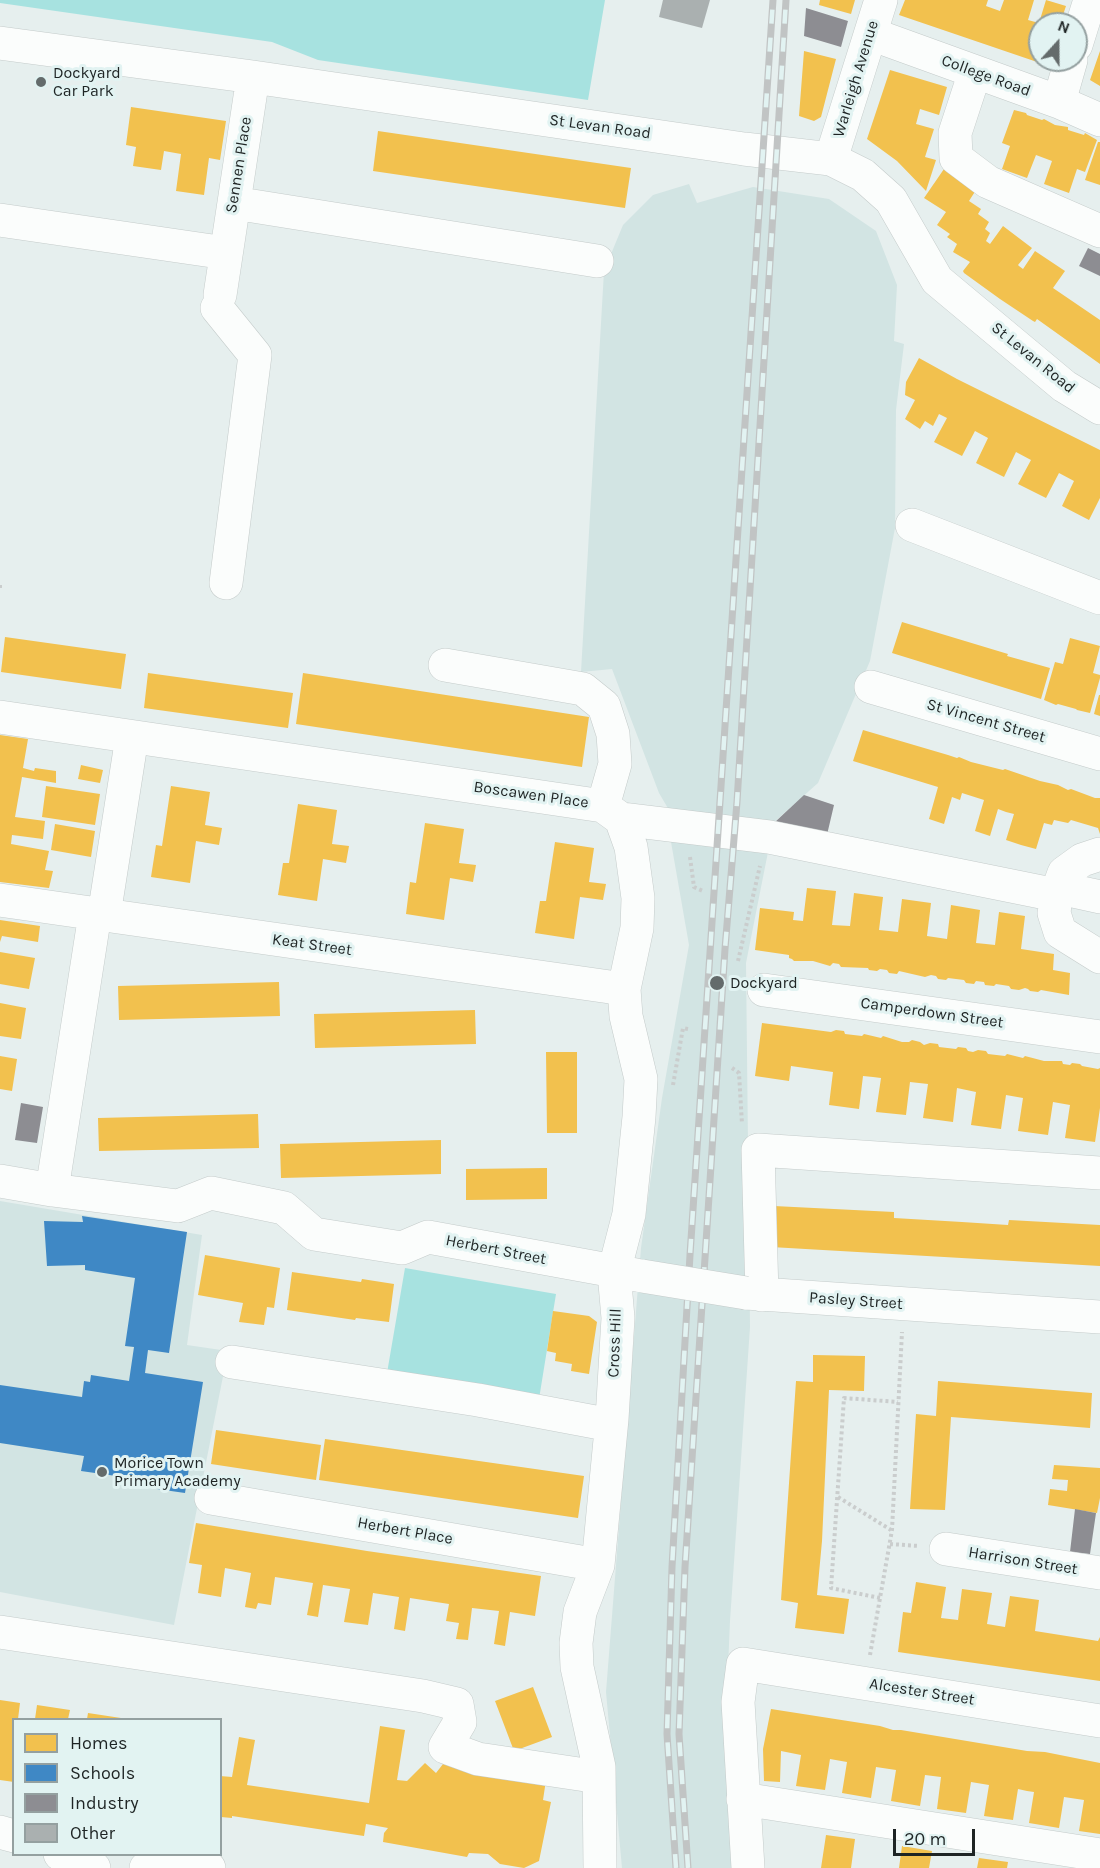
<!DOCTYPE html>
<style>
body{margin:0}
#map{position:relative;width:1100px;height:1868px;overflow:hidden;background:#e6efee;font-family:Karla,sans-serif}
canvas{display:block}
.legend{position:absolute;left:12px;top:1718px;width:210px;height:138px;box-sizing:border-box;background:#e2f3f2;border:2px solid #94a0a0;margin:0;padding:8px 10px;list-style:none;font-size:18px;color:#1e2424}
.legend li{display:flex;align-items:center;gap:12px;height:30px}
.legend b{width:30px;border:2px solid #94a0a0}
.north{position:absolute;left:1028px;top:12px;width:60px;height:60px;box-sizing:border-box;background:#e2f3f2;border:2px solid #94a0a0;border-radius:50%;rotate:21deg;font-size:16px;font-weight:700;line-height:24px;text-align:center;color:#1e2424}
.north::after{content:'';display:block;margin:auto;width:21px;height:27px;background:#646b6b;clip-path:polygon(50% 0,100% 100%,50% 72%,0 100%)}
.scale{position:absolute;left:893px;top:1829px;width:82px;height:27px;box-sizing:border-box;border:3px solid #1e2424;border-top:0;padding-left:8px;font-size:18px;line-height:21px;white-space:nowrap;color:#1e2424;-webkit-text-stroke:4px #e2f3f2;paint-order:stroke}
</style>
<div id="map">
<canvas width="1100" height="1868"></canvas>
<ul class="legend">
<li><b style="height:16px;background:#f2c14e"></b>Homes</li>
<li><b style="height:16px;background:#3f88c5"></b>Schools</li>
<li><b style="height:16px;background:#8d8d92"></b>Industry</li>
<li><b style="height:16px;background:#aab0b0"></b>Other</li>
</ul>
<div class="north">N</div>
<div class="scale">20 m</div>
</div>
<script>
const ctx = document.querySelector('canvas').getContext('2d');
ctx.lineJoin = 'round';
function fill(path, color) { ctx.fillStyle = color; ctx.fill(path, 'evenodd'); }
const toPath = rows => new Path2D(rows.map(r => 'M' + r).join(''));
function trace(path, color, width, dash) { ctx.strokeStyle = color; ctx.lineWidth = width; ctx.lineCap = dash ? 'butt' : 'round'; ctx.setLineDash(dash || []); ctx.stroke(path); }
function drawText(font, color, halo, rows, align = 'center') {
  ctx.font = font + ' Karla,sans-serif'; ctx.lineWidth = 6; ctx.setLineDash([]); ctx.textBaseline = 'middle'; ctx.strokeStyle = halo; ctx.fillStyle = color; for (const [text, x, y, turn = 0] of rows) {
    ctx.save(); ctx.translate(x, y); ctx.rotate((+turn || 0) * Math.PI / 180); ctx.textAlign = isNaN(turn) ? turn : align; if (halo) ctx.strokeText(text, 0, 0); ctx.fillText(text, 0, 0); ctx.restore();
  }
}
fill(toPath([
 [689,184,697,203,753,187,829,199,876,231,897,285,894,341,904,344,896,410,895,528,870,661,818,783,773,823,669,810,659,793,612,669,581,672,604,271,623,225,653,195],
 [702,837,769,847,746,963,750,1327,730,1621,726,1715,737,1868,622,1868,606,1692,641,1248,662,1098,689,945,671,842],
 [0,1201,202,1235,187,1345,228,1351,174,1625,0,1592]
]), '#d2e4e3');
fill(toPath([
 [0,0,605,0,588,100,318,60,272,42,0,3],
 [405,1268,556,1294,539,1399,387,1373]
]), '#a7e2e0');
fill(toPath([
 [820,0,855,0,851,14,819,5],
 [905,0,988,0,986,6,1000,11,1004,0,1034,0,1028,20,1039,23,1046,0,1066,6,1060,24,1040,24,1040,60,1048,60,1048,62,1043,64,899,15],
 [804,51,836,59,821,117,814,121,799,116],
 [1100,51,1100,86,1090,80],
 [890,70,947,87,939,115,920,109,916,124,934,129,925,157,936,160,926,191,897,161,867,139],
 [131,107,226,121,220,160,209,158,204,195,176,191,181,154,164,151,161,170,133,166,136,147,126,145],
 [1014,110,1026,113,1027,115,1042,120,1044,119,1055,125,1068,127,1068,130,1084,135,1085,133,1097,140,1085,172,1077,169,1069,193,1044,184,1052,161,1036,155,1027,178,1002,169,1010,146,1002,143],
 [378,131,631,168,625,208,373,171],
 [1098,142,1100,142,1100,185,1085,180],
 [944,169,976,190,969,201,981,209,978,214,989,222,985,229,990,233,986,241,990,244,1003,226,1032,248,1018,265,1019,266,1023,269,1035,251,1065,271,1053,288,1100,320,1100,364,1037,319,1035,322,1033,321,1000,299,964,273,963,271,970,262,953,252,957,244,947,237,950,234,937,225,946,212,924,198],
 [919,358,957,379,1100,450,1100,498,1089,520,1062,506,1074,481,1059,473,1046,498,1018,484,1031,460,1016,452,1004,477,976,463,988,438,975,431,962,456,934,442,947,418,939,414,933,426,925,421,920,429,905,419,915,400,905,395,906,382],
 [902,622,1008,654,1007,656,1050,668,1041,699,892,653],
 [5,637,126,654,121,689,1,672],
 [1070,638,1100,646,1093,673,1100,675,1100,678,1090,713,1077,710,1076,709,1058,704,1056,705,1044,700,1055,662,1063,664],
 [148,673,293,693,288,728,144,708],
 [303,673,589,717,582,767,296,724],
 [1099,695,1100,695,1100,716,1094,714],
 [863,730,948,755,957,758,959,757,971,762,1003,770,1005,769,1040,781,1058,785,1068,790,1071,789,1095,798,1100,798,1100,834,1098,828,1071,820,1068,823,1054,820,1052,825,1044,823,1036,849,1021,845,1006,840,1014,814,1006,812,998,809,990,836,975,831,984,800,962,793,960,800,952,797,944,824,929,819,938,787,853,761],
 [0,735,28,739,23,768,34,771,35,768,56,771,56,783,22,777,15,817,45,821,43,839,12,835,11,844,49,851,45,870,53,871,49,888,0,882],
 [81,765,103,770,100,783,78,779],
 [46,786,100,794,95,825,42,817],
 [171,786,210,792,205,825,222,828,219,845,196,841,190,883,151,877,156,845,162,846],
 [298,804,337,810,332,844,349,846,346,863,323,859,317,901,278,895,283,863,289,863],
 [425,823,464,829,459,863,476,865,473,882,450,878,444,920,406,914,410,882,416,883],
 [55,824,95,831,91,857,51,850],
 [555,842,594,848,589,882,606,884,603,900,580,897,574,939,535,933,540,901,546,901],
 [807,888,836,891,832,925,850,926,854,893,883,897,879,930,889,931,898,932,902,899,931,903,927,936,947,939,951,905,980,910,976,943,986,944,995,945,999,912,1025,916,1021,949,1054,954,1053,970,1070,973,1069,995,1041,990,1038,992,1030,991,1028,989,1025,988,1019,990,1011,989,1009,986,996,984,994,986,985,985,984,982,976,981,974,984,966,983,964,980,948,978,946,980,938,979,936,976,931,975,925,977,899,971,897,974,889,973,887,970,880,969,877,971,869,970,868,968,841,967,839,964,833,963,830,966,813,961,794,961,792,959,789,958,789,955,755,950,760,908,794,912,793,920,803,921],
 [0,920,40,926,38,942,2,936,0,942],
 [0,952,35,958,29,989,0,984],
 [279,982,280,1016,119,1020,118,986],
 [0,1003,26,1008,21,1039,0,1036],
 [475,1010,476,1044,315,1048,314,1014],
 [762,1023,831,1032,836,1030,844,1031,845,1034,862,1036,864,1034,881,1038,883,1036,902,1042,909,1042,912,1040,920,1042,924,1045,930,1043,938,1044,939,1047,956,1049,958,1047,966,1048,968,1051,973,1052,978,1050,986,1051,988,1054,1005,1056,1007,1054,1023,1058,1025,1056,1044,1061,1062,1061,1063,1064,1070,1065,1072,1063,1080,1064,1082,1066,1098,1069,1100,1068,1100,1108,1095,1142,1065,1138,1070,1105,1053,1102,1048,1135,1018,1131,1023,1098,1006,1095,1001,1129,971,1125,976,1092,957,1088,953,1122,923,1118,928,1084,910,1082,906,1115,876,1112,881,1078,873,1077,863,1076,859,1109,829,1105,833,1072,791,1066,789,1081,755,1076],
 [546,1052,577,1052,577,1133,547,1133],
 [0,1056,17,1059,12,1091,0,1089],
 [258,1114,259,1148,99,1151,98,1118],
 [441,1140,441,1174,281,1178,280,1144],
 [547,1168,547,1199,466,1200,466,1169],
 [774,1206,894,1212,894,1218,962,1222,1008,1225,1009,1220,1100,1225,1100,1266,771,1247],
 [205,1255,280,1268,274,1308,267,1307,264,1325,239,1322,243,1303,198,1295],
 [292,1272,361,1282,362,1279,394,1284,389,1322,356,1318,355,1320,287,1310],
 [553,1311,589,1316,597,1322,589,1374,571,1371,572,1364,555,1361,556,1353,547,1351],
 [813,1355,865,1356,864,1391,829,1390,822,1541,817,1595,849,1599,844,1634,795,1628,798,1603,781,1600,796,1381,813,1382],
 [938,1381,1092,1393,1090,1428,951,1417,945,1510,910,1509,916,1414,936,1416],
 [216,1430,321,1445,316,1480,211,1464],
 [325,1439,584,1476,578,1518,319,1480],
 [1054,1465,1100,1468,1100,1498,1097,1513,1048,1505,1050,1489,1067,1491,1068,1480,1052,1479],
 [196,1523,367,1551,541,1576,535,1616,510,1612,505,1646,494,1644,499,1611,472,1608,468,1640,456,1639,459,1623,446,1621,449,1604,410,1598,405,1631,394,1629,399,1597,373,1593,368,1625,344,1622,350,1589,323,1585,318,1617,307,1615,313,1583,275,1577,271,1605,258,1603,256,1609,245,1607,251,1573,225,1568,221,1597,198,1593,202,1565,189,1563],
 [916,1582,946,1587,941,1618,958,1620,962,1589,992,1593,987,1624,1005,1627,1010,1596,1039,1600,1035,1631,1098,1641,1100,1637,1100,1681,898,1652,903,1612,911,1613],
 [533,1687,552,1737,514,1751,495,1701],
 [0,1700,20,1703,18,1719,14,1719,14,1782,0,1780],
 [37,1705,70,1710,68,1719,35,1719],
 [771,1709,880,1726,893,1730,901,1730,1027,1751,1045,1752,1100,1763,1100,1834,1079,1831,1084,1800,1064,1797,1059,1828,1029,1823,1034,1792,1027,1791,1018,1789,1013,1820,984,1816,989,1785,971,1782,966,1813,937,1809,941,1777,925,1775,920,1806,891,1801,896,1770,876,1767,871,1798,842,1793,847,1762,830,1759,825,1790,796,1786,801,1755,781,1751,780,1782,764,1781,763,1749],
 [88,1713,121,1718,121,1719,87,1719],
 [380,1726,405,1730,397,1780,407,1781,425,1763,436,1773,443,1764,546,1780,543,1800,551,1802,539,1861,524,1868,500,1864,488,1854,469,1853,467,1857,383,1842,384,1833,388,1828,366,1824,364,1836,232,1816,232,1818,221,1817,220,1776,232,1777,239,1737,255,1740,247,1785,369,1803],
 [826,1835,855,1839,851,1868,821,1868],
 [902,1846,932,1851,929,1868,899,1868],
 [979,1858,1008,1862,1007,1868,977,1868]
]), '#f2c14e');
fill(toPath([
 [82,1216,187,1232,169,1353,148,1350,145,1373,203,1382,185,1493,122,1484,123,1477,81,1471,84,1456,0,1443,0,1385,82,1397,84,1381,90,1382,91,1375,129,1381,134,1347,125,1346,135,1278,85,1270,85,1265,47,1266,44,1221,83,1222]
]), '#3f88c5');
fill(toPath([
 [806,8,848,21,841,47,804,36],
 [1088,248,1100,254,1100,276,1079,266],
 [804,795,834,805,826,839,775,822],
 [21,1103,43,1107,37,1143,15,1140],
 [1075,1509,1096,1513,1090,1554,1070,1552]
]), '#8d8d92');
fill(toPath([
 [663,0,710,0,702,28,659,17]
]), '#aab0b0');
const minor = toPath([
 [871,34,1059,102,1100,120],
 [0,43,253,77,744,149,831,159,863,175,891,200,937,280,1064,386,1100,408],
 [1076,45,1090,0],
 [975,72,955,133,956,158,988,182,1100,231],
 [1059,102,1071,60],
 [831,159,881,0],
 [234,203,597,261],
 [0,220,226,253],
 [220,295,253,77],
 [217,308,255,355,226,583],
 [912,525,1100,598],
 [445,665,583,689,604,706,613,734,615,764,603,806],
 [871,687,1100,754],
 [0,717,603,806,621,819,769,837,1056,895],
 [1100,854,1082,860,1064,873,1056,895,1054,913,1060,932,1100,957],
 [1059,888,1100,897],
 [0,900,624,989],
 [104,915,132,737],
 [764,990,1100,1037],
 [0,1181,52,1190,178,1206,211,1193,284,1208,314,1234,402,1248,428,1237,636,1275],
 [52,1190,95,914],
 [746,1293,1100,1317],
 [762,1295,758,1150,1100,1173],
 [232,1362,478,1400,611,1425],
 [211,1498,598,1565],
 [946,1549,1100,1573],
 [0,1632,423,1696,457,1704,460,1722,445,1747,478,1759,599,1777],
 [743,1799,1100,1855],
 [0,1832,14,1836],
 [60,1854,94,1868],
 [146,1868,167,1861,209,1868],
 [600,1868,599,1767,577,1667,576,1643,580,1612,598,1565,612,1419,618,1318,614,1272,629,1214,639,1117,641,1079,626,1016,624,989,637,928,638,898,631,847,621,819],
 [748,1868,738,1702,743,1664,1100,1721]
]);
trace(minor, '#c4cbca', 34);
trace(toPath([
 [0,585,0,591],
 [690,857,694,887,703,891],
 [738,961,760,866],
 [732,1068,739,1073,742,1124],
 [673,1085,683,1028,688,1029],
 [838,1497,891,1530],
 [890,1544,919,1546],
 [880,1598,831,1588,844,1398,898,1402],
 [870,1655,892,1530,902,1332]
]), '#cacdcd', 4, [3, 3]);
trace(minor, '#fbfdfc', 33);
const rail = toPath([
 [676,1868,667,1734,672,1567,690,1255,773,0],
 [688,1868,679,1734,685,1567,725,949,737,802,786,0]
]);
trace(rail, '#c1c4c4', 7);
trace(rail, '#e2f3f2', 4.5, [14]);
const minorBridge = toPath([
 [642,1276,746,1293]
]);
trace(minorBridge, '#c4cbca', 34, []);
trace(minorBridge, '#fbfdfc', 33);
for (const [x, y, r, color] of [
 [41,82,6,"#646b6b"],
 [717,983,8,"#646b6b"],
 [102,1472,6,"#646b6b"]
]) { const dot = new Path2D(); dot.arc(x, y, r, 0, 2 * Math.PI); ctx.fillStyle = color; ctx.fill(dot); trace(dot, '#e2f3f2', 2); }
drawText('16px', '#1e2424', '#e2f3f2', [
 ["Dockyard",53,73],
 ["Car Park",53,91],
 ["Dockyard",730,983],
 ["Morice Town",114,1463],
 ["Primary Academy",114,1481]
], 'left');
drawText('16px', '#1e2424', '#e2f3f2', [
 ["College Road",986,76,20],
 ["Warleigh Avenue",856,79,-73],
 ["St Levan Road",600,127,8],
 ["Sennen Place",239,165,-81],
 ["St Levan Road",1033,358,39],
 ["St Vincent Street",986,721,16],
 ["Boscawen Place",531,795,8],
 ["Keat Street",312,945,8],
 ["Camperdown Street",932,1013,8],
 ["Herbert Street",496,1250,11],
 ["Pasley Street",856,1301,4],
 ["Cross Hill",615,1343,-88],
 ["Herbert Place",405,1531,10],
 ["Harrison Street",1023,1561,9],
 ["Alcester Street",922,1692,9]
]);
</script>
